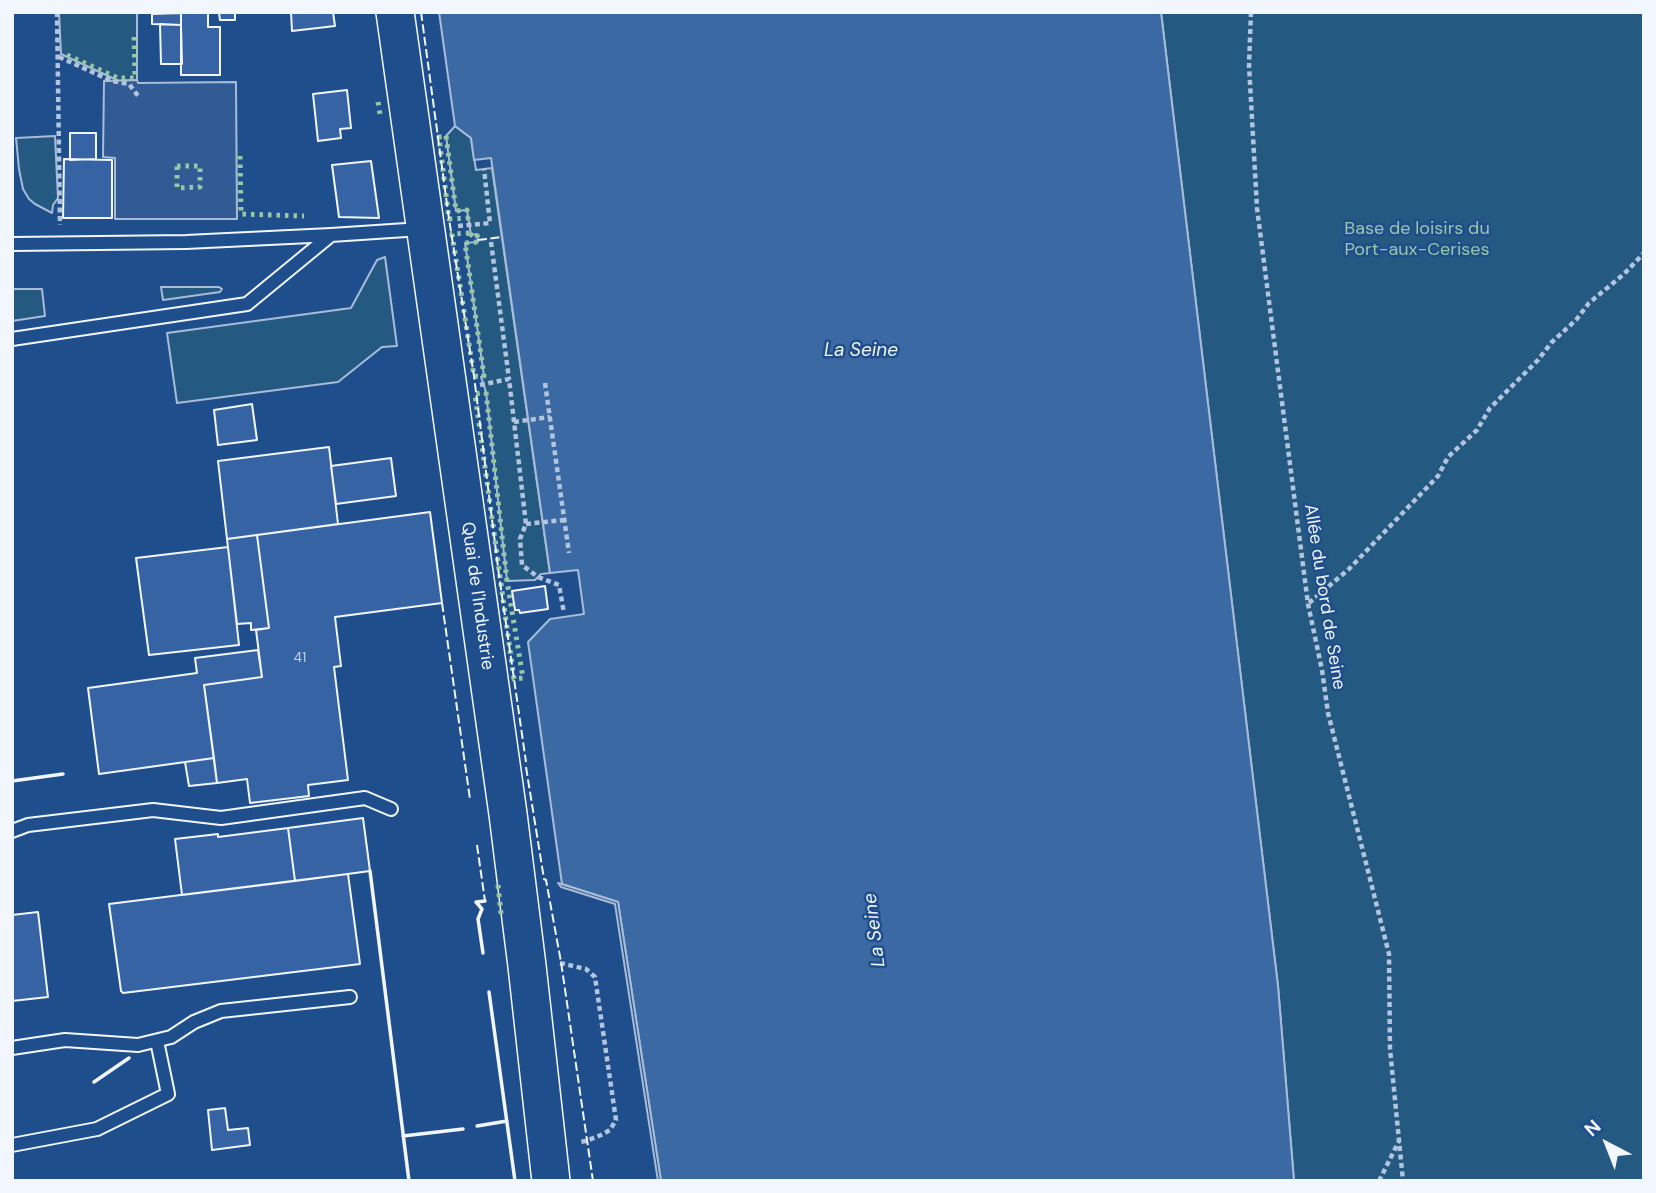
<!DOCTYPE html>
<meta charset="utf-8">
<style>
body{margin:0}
#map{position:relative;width:1656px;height:1193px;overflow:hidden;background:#1f4e8c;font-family:"DM Sans",sans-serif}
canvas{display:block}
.frame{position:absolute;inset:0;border:14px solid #f2f6ff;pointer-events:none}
.north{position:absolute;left:1572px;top:1109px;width:70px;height:70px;-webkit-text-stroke:5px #1f4e8c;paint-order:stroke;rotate:318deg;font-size:19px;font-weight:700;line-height:28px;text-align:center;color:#f2f6ff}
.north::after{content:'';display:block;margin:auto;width:24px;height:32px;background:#f2f6ff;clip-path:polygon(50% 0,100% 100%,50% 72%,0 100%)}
</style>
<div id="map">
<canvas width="1656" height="1193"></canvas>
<div class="frame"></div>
<div class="north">N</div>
</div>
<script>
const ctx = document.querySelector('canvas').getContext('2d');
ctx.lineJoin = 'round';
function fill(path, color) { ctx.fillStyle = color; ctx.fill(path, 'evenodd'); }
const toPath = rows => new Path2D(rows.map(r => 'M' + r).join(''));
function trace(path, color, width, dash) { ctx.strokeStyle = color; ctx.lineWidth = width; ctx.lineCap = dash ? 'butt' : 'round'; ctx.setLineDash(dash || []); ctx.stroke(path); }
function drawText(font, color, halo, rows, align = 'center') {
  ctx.font = font + ' "DM Sans",sans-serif'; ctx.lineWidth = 5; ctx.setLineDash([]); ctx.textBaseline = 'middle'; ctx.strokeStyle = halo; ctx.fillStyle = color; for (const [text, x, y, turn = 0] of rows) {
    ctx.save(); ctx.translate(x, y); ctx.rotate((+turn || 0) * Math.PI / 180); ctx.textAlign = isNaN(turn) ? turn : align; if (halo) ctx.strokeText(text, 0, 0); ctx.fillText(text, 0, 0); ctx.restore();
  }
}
const green = toPath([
 [59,12,137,12,137,80,119,81,61,54,59,12],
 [1161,12,1644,12,1644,1181,1294,1181,1278,986,1161,12],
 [455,126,471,138,476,170,492,168,550,573,541,574,535,580,507,581,486,392,481,377,484,376,465,243,478,242,477,234,471,235,467,210,456,211,446,136,455,126],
 [55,136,58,198,53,205,52,213,35,204,29,199,23,189,19,169,16,138,55,136],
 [385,257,397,346,382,347,338,382,177,403,167,333,351,308,377,260,385,257],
 [161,287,219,287,222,289,220,292,163,300,161,287],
 [12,289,42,289,45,316,12,321,12,289]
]);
fill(green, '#245a82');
trace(green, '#a8bbd7', 2);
const parking = toPath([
 [137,80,138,83,236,82,237,219,115,219,115,158,103,157,104,81,137,80]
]);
fill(parking, '#305b95');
trace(parking, '#a8bbd7', 2);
const water = toPath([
 [439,12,1161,12,1278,986,1294,1181,661,1181,618,902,562,884,528,642,550,619,584,614,578,570,550,573,491,158,474,160,471,138,455,126,439,12]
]);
fill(water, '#3b69a3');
trace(water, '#a8bbd7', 2);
const pier = toPath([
 [558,883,618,902,661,1181,658,1181,615,904,561,887,558,883]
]);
fill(pier, '#1f4e8c');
trace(pier, '#a8bbd7', 2);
const building = toPath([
 [181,12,208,12,208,27,220,27,220,75,181,75,181,12],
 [208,12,235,12,235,20,220,20,219,13,208,12],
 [291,12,333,12,335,26,292,31,291,12],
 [181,13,181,25,152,24,152,14,181,13],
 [160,24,181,25,182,64,161,64,160,24],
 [347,90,351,128,340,129,341,138,318,141,313,94,347,90],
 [70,133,96,133,96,159,70,160,70,133],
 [64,159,112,160,112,218,63,218,64,159],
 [371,161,379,218,339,217,332,165,371,161],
 [252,404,257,440,218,445,214,410,252,404],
 [329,447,338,524,227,539,218,461,329,447],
 [391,458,396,496,336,504,331,466,391,458],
 [430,512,442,603,335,617,341,666,334,667,348,780,308,785,309,796,250,803,247,779,217,783,204,685,262,677,256,630,269,628,257,535,430,512],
 [257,535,269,628,251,630,251,623,237,624,227,539,257,535],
 [228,547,239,645,149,655,136,558,228,547],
 [545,586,548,609,520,613,519,610,515,610,512,591,545,586],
 [258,650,262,677,204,685,214,758,99,774,88,688,197,673,195,658,258,650],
 [214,758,217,783,189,786,185,762,214,758],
 [363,818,370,871,295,881,288,828,363,818],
 [288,828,295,881,182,895,175,839,218,834,218,837,288,828],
 [348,874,360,964,123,993,121,991,109,904,348,874],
 [38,912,48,997,12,1001,12,915,38,912],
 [225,1108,228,1130,248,1128,250,1145,212,1150,208,1110,225,1108]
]);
fill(building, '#3563a3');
trace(building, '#f2f6ff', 2);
const service = toPath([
 [12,244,186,242,331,235,421,229],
 [12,339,247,304,331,235],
 [12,831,28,825,153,810,221,818,365,798,391,809],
 [12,1048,65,1040,138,1045,171,1037,194,1022,221,1011,350,997],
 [12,1145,97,1129,168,1094,157,1041]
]);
const secondary = toPath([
 [395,12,508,814,527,966,551,1181]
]);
trace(service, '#f2f6ff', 16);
trace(secondary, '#f2f6ff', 40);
trace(toPath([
 [57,12,60,225],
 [1251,12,1249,65,1257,208,1308,604,1322,670,1328,713,1389,954,1390,1049,1403,1181],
 [59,57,112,81,129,84,139,97],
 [458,226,490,223,484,169],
 [491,242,509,379],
 [545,383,569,553],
 [480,385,509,379,526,524,520,539,522,565,538,577,559,585,564,613],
 [514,422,550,417],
 [526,524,564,520],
 [1309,603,1349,569,1438,476,1448,457,1477,430,1490,408,1538,360,1552,342,1576,320,1589,303,1624,274,1644,253],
 [560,963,586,969,595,977,616,1120,610,1130,601,1135,586,1141,579,1142],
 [1379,1181,1399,1141]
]), '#b3c4dc', 4.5, [5, 3.5]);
trace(service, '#1f4e8c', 12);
trace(secondary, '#1f4e8c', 37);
trace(toPath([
 [67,55,118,78,135,78,134,34],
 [378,102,380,114],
 [446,136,456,211,467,210,468,218,449,219,439,137,446,136],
 [240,156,241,214,304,216],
 [177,166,200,166,200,187,177,188,177,166],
 [470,233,471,235,477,234,478,242,465,243,484,376,481,377,474,376,452,234,470,233],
 [486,392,507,581,523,678,514,679,475,394,486,392],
 [498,885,501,914]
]), '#97c8a6', 5, [3.5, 5]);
trace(toPath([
 [421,12,449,219,474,376,499,575,526,762],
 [478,240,502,237],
 [442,603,470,799],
 [526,767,544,879,546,880,561,962,593,1181],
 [477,845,485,901]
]), '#f2f6ff', 2, [9, 3.5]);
trace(toPath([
 [12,781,63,774],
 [370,871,409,1181],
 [483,953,478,919,482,909,476,902,485,901],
 [489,992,515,1181],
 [94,1082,129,1058],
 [477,1126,507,1121],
 [403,1136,463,1129]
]), '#f2f6ff', 3.5);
drawText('14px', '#c3d1e8', null, [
 ["41",300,658]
]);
drawText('18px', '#97c8a6', '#1f4e8c', [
 ["Base de loisirs du",1417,229],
 ["Port-aux-Cerises",1417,250]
]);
drawText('18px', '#f2f6ff', '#1f4e8c', [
 ["Quai de l'Industrie",477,596,82],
 ["Allée du bord de Seine",1324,597,81]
]);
drawText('italic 19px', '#f2f6ff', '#1f4e8c', [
 ["La Seine",861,351],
 ["La Seine",875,930,-97]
]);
</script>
